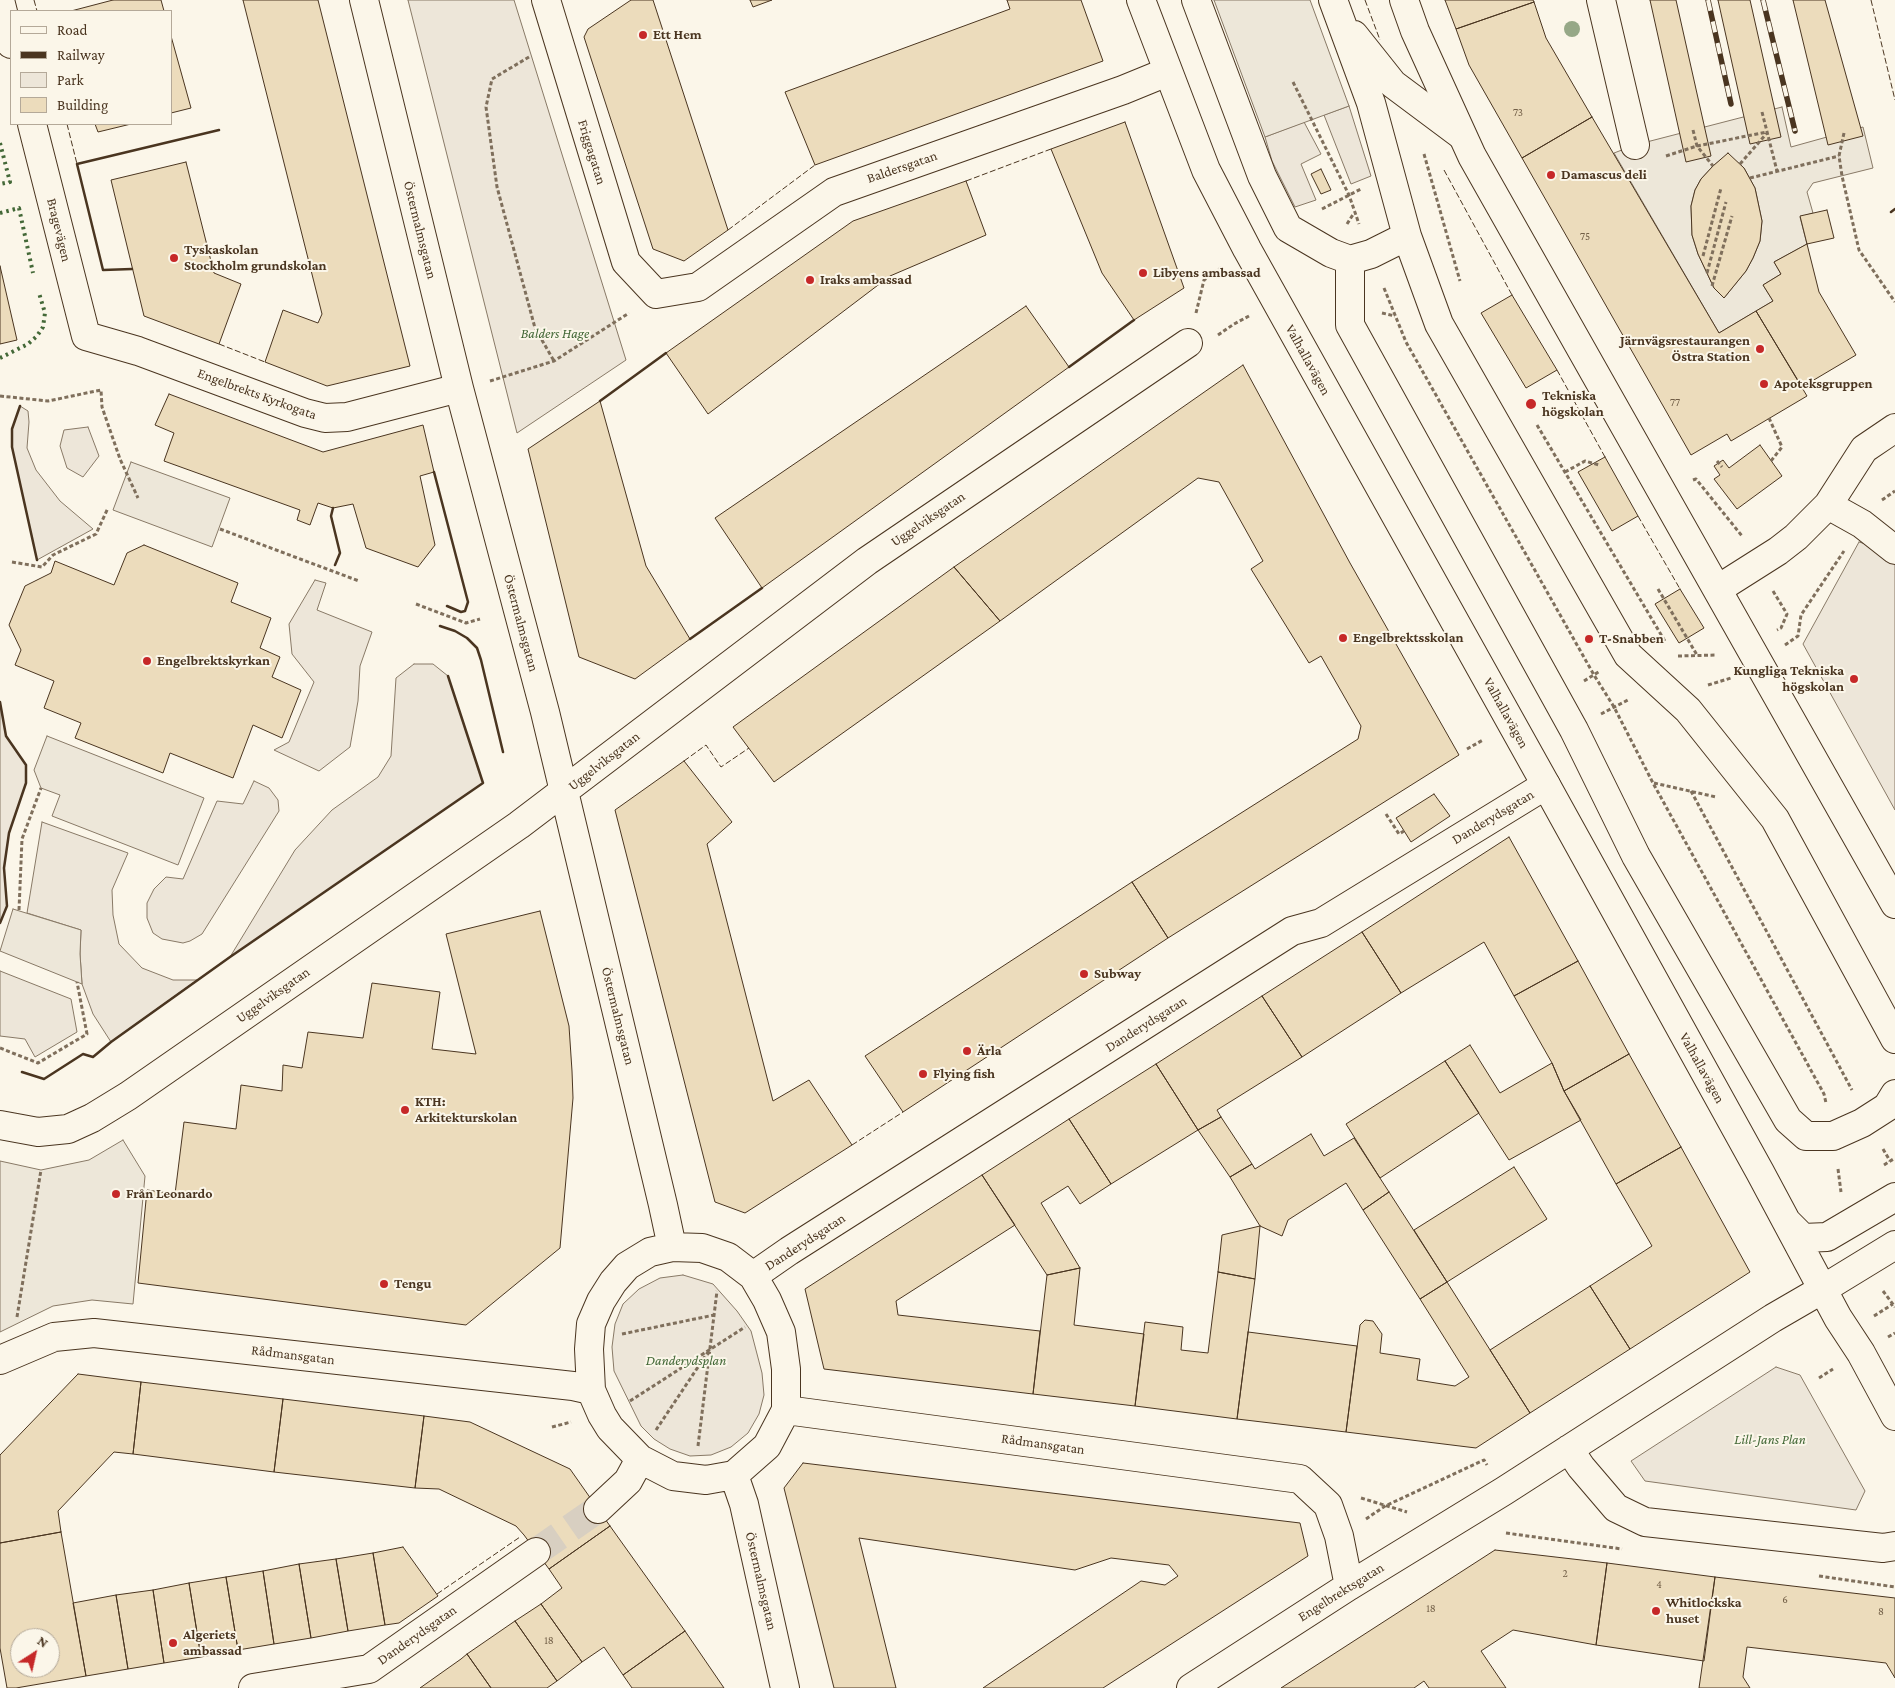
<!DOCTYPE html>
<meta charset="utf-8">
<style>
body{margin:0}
#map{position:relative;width:1895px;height:1688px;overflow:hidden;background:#fbf6e9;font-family:"Crimson Pro",serif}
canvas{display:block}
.legend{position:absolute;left:10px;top:10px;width:162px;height:115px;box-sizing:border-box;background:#fbf6e9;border:1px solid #b4a999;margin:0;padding:6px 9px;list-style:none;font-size:15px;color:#4a3520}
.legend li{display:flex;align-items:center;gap:10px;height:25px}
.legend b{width:25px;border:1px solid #b4a999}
.north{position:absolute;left:10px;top:1628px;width:50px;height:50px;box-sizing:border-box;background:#fbf6e9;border:1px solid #b4a999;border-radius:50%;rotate:35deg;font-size:14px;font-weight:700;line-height:20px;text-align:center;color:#4a3520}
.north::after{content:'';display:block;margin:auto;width:18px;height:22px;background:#c62828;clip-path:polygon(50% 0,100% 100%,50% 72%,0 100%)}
</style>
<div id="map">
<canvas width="1895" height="1688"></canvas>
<ul class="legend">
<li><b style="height:6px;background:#fbf6e9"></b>Road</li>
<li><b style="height:6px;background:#4a3520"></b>Railway</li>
<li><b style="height:14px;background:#ede6d9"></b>Park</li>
<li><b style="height:14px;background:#ecdcbc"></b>Building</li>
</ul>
<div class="north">N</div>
</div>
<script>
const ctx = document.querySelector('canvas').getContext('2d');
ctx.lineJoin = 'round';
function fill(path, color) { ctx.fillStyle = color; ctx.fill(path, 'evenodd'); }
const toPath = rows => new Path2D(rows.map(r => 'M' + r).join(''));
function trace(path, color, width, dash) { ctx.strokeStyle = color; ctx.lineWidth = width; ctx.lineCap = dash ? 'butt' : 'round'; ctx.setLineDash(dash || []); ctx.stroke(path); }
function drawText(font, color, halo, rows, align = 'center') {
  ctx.font = font + ' "Crimson Pro",serif'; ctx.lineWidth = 4; ctx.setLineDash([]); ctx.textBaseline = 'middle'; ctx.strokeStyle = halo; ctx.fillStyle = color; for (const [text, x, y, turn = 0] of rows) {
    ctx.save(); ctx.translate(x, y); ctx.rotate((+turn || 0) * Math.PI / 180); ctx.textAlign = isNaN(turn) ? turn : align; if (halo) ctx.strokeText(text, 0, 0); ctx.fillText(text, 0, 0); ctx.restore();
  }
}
const green = toPath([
 [408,0,514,0,626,360,517,433,408,0],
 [1349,106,1371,176,1351,184,1324,115,1349,106],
 [1304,122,1321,154,1301,164,1316,200,1295,207,1272,161,1265,137,1304,122],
 [20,406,28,411,29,422,27,448,36,470,60,501,93,529,37,560,12,447,12,429,20,406],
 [88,427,99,456,83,477,67,468,60,446,64,430,88,427],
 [1859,542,1889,551,1895,563,1895,810,1803,644,1859,542],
 [315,580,326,583,317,610,372,632,360,666,358,701,350,747,319,771,274,750,289,742,314,682,292,654,289,624,315,580],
 [414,664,433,664,448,676,483,783,230,957,295,850,332,810,378,777,391,756,396,678,414,664],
 [0,702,6,736,26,765,26,783,9,833,4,868,7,906,0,923,0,702],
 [254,781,269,788,278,800,279,811,202,934,190,941,183,943,162,939,153,933,147,918,147,903,154,889,166,877,183,879,217,801,243,804,254,781],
 [42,822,128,853,112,890,113,915,119,944,142,968,173,980,197,980,111,1042,93,1014,82,984,80,954,81,930,27,913,42,822],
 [0,971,71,999,77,1032,35,1057,25,1039,0,1036,0,971],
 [683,1275,713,1284,737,1311,751,1331,762,1373,764,1395,759,1414,748,1433,731,1447,711,1455,690,1456,670,1449,654,1439,641,1426,614,1371,612,1347,615,1324,623,1304,639,1289,660,1278,683,1275],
 [1776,1367,1800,1375,1865,1491,1856,1510,1645,1481,1631,1461,1776,1367]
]);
fill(green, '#ede6d9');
trace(green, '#887966', 1);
const parking = toPath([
 [1214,0,1310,0,1349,106,1265,137,1214,0],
 [1782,107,1791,147,1863,127,1873,168,1813,183,1807,192,1813,213,1800,217,1807,244,1774,262,1781,274,1763,285,1773,301,1719,333,1614,153,1635,145,1782,107],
 [1728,154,1744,168,1755,188,1762,221,1760,241,1753,258,1746,271,1724,298,1714,288,1698,254,1692,235,1691,206,1695,190,1701,179,1713,166,1728,154],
 [131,462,230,498,212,547,113,510,131,462],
 [47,736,204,798,178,865,52,816,60,795,41,788,34,770,47,736],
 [13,909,81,930,80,954,82,984,0,951,13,909],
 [123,1140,145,1176,133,1304,92,1300,53,1306,0,1332,0,1161,41,1170,89,1160,123,1140]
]);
fill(parking, '#ede7d9');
trace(parking, '#887966', 1);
const building = toPath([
 [113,0,161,0,164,11,71,11,113,0],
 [243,0,318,0,410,366,327,386,265,362,283,310,318,323,322,314,243,0],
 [631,0,653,0,728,230,684,261,653,249,584,37,588,29,631,0],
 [750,0,772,0,753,7,750,0],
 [1007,0,1081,0,1103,61,815,165,785,92,1010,9,1007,0],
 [1445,0,1533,0,1534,2,1456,29,1445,0],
 [1650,0,1676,0,1711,156,1686,162,1650,0],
 [1718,0,1750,0,1781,137,1750,144,1718,0],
 [1793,0,1825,0,1863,136,1828,145,1793,0],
 [1534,2,1546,38,1592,117,1522,158,1469,65,1456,29,1534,2],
 [171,36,191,108,171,113,171,36],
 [1592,117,1719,333,1756,311,1807,396,1731,441,1727,434,1691,455,1522,158,1592,117],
 [1125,122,1184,288,1134,320,1102,273,1051,149,1125,122],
 [95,124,131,124,98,132,95,124],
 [1728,153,1744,168,1755,188,1762,221,1760,241,1753,258,1746,271,1724,298,1714,288,1698,254,1692,235,1691,206,1695,190,1701,179,1713,166,1728,153],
 [186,162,214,273,241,284,219,344,144,316,111,180,186,162],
 [1321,169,1331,190,1321,194,1311,174,1321,169],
 [966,181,986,235,890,276,708,414,666,353,853,221,966,181],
 [1827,210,1834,238,1807,244,1800,216,1827,210],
 [1807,244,1819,292,1856,355,1802,387,1756,311,1773,301,1763,285,1781,274,1774,262,1807,244],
 [0,266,17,340,0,344,0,266],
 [1512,295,1557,370,1526,388,1481,313,1512,295],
 [1026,306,1069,367,762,588,715,518,1026,306],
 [1243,365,1350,563,1459,755,1168,938,1132,882,1358,739,1361,726,1321,656,1309,663,1251,569,1263,561,1219,482,1198,478,1000,621,954,567,1243,365],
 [169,394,323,452,423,425,434,472,420,476,435,545,418,567,366,548,353,504,333,508,318,503,310,525,297,520,300,510,164,461,174,433,155,425,169,394],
 [600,401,646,566,690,639,635,679,579,657,528,449,600,401],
 [1760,445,1782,476,1737,509,1714,479,1720,475,1714,466,1723,460,1729,468,1760,445],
 [1605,457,1638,516,1612,531,1578,472,1605,457],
 [144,545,238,583,231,602,271,618,260,648,280,657,272,677,301,690,282,738,253,725,233,778,170,753,163,773,75,738,81,723,44,708,54,681,15,665,21,650,9,625,25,586,51,573,55,561,114,585,127,553,144,545],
 [954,567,1000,621,774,782,733,727,954,567],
 [1680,589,1704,628,1679,643,1655,604,1680,589],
 [684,761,732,822,707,844,773,1101,809,1080,852,1145,745,1213,715,1202,615,810,684,761],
 [1434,794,1450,816,1411,842,1396,818,1434,794],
 [1509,837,1578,961,1514,996,1484,942,1401,993,1362,932,1509,837],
 [1132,882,1168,938,903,1112,865,1056,1132,882],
 [540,911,569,1026,572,1071,573,1098,560,1248,466,1325,138,1283,147,1190,175,1194,184,1122,236,1129,241,1085,282,1091,283,1065,302,1068,308,1032,363,1038,372,983,440,992,432,1049,476,1054,446,934,540,911],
 [1362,932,1401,993,1302,1057,1262,996,1362,932],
 [1578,961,1629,1054,1564,1091,1552,1063,1514,996,1578,961],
 [1262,996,1302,1057,1217,1110,1221,1117,1198,1130,1156,1064,1262,996],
 [1470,1045,1500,1093,1552,1063,1564,1091,1581,1120,1509,1160,1445,1061,1470,1045],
 [1629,1054,1681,1147,1616,1184,1564,1091,1629,1054],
 [1445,1061,1479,1113,1380,1178,1346,1124,1445,1061],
 [1156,1064,1198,1130,1111,1184,1069,1119,1156,1064],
 [1221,1117,1252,1164,1230,1177,1198,1130,1221,1117],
 [1069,1119,1111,1184,1080,1204,1068,1186,1041,1203,1080,1268,1047,1275,982,1175,1069,1119],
 [1311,1134,1324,1156,1354,1138,1389,1192,1363,1210,1346,1183,1288,1220,1282,1236,1260,1226,1230,1177,1252,1164,1255,1169,1311,1134],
 [1681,1147,1750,1272,1630,1349,1590,1286,1652,1246,1616,1184,1681,1147],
 [1514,1167,1547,1219,1447,1282,1414,1230,1514,1167],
 [982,1175,1015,1225,896,1301,898,1315,1040,1331,1033,1394,824,1369,805,1289,982,1175],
 [1389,1192,1447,1282,1420,1299,1363,1210,1389,1192],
 [1260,1226,1255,1279,1218,1272,1222,1235,1260,1226],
 [1080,1268,1074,1325,1144,1334,1135,1406,1033,1394,1047,1275,1080,1268],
 [1218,1272,1255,1279,1237,1419,1135,1406,1145,1322,1183,1327,1181,1350,1208,1353,1218,1272],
 [1447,1282,1530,1413,1476,1448,1346,1432,1360,1325,1365,1320,1373,1321,1382,1334,1380,1353,1420,1359,1417,1380,1455,1386,1469,1377,1420,1299,1447,1282],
 [1590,1286,1630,1349,1530,1413,1490,1350,1590,1286],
 [1248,1332,1357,1346,1346,1432,1237,1419,1248,1332],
 [78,1374,141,1382,133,1454,114,1452,58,1511,61,1532,0,1543,0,1455,78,1374],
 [141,1382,283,1399,274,1472,133,1454,141,1382],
 [283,1399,424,1416,415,1488,274,1472,283,1399],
 [424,1416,470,1422,570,1469,610,1526,549,1569,524,1535,516,1526,439,1489,415,1488,424,1416],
 [803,1463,1300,1523,1308,1556,1103,1688,983,1688,1141,1581,1165,1585,1178,1576,1169,1565,1111,1558,1075,1570,859,1538,896,1688,834,1688,784,1488,803,1463],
 [610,1526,685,1631,623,1675,604,1647,582,1662,541,1604,562,1588,549,1569,610,1526],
 [61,1532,86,1676,16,1688,7,1688,0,1648,0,1543,61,1532],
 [20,1638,50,1638,50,1668,20,1668,20,1638],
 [403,1547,438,1596,399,1623,385,1625,373,1553,403,1547],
 [1495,1550,1607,1563,1596,1645,1513,1630,1481,1651,1506,1688,1429,1688,1424,1681,1414,1688,1281,1688,1495,1550],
 [373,1553,385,1625,348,1631,336,1559,373,1553],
 [336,1559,348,1631,311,1638,299,1564,336,1559],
 [1607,1563,1715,1577,1704,1661,1596,1645,1607,1563],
 [299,1564,311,1638,274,1644,263,1571,299,1564],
 [263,1571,274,1644,238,1650,226,1577,263,1571],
 [226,1577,238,1650,201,1657,189,1583,226,1577],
 [1715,1577,1895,1598,1895,1678,1886,1663,1747,1647,1743,1677,1750,1688,1699,1688,1715,1577],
 [189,1583,201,1657,164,1663,153,1590,189,1583],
 [153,1590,164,1663,128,1669,116,1595,153,1590],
 [116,1595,128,1669,86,1676,73,1603,116,1595],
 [541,1604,582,1662,557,1681,515,1621,541,1604],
 [515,1621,557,1681,547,1688,491,1688,467,1654,515,1621],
 [685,1631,724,1688,632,1688,623,1675,685,1631],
 [467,1654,491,1688,420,1688,461,1659,467,1654]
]);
fill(building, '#ecdcbc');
trace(building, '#4a3520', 1);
trace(toPath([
 [536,1552,598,1509]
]), '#d8cfc1', 28, [28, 14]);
const minor = toPath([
 [0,0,11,44],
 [364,0,459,388,545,712,663,1205,672,1247],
 [546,0,626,262,656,294,698,287,834,192,1123,90,1167,72],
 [1196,0,1262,176,1288,228,1331,253,1350,260,1371,254,1407,236],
 [1333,0,1371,103,1407,236,1439,324,1628,655,1688,710,1775,819,1895,1039],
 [1601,0,1635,145],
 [1354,35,1393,84,1460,134],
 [32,124,86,336,138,351,305,413,325,418,347,417,459,388],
 [1350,260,1350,325,1574,730,1636,856,1788,1120,1806,1136,1833,1136,1862,1123,1887,1107,1895,1094],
 [1828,505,1862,524,1895,550],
 [1718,589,1778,551,1796,537,1828,505,1864,449,1895,428],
 [0,1125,38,1132,68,1129,92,1118,128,1096,519,825,867,561,1188,343],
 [672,1247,702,1248,728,1257,753,1276,767,1300,781,1332,786,1369,786,1410,767,1446,734,1475,706,1480,673,1476,640,1459,610,1428,602,1415,591,1390,589,1349,591,1324,601,1301,613,1282,627,1266,650,1252,672,1247],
 [753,1276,789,1251,1292,931,1321,923,1546,785],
 [0,1360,54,1337,94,1333,573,1386,591,1390],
 [786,1410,1300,1479,1328,1505,1339,1536,1349,1586],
 [1569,1449,1581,1467,1616,1508,1645,1522,1883,1548,1895,1546],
 [734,1475,744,1504,785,1688],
 [598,1509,628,1481,640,1459],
 [253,1688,369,1669,536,1552],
 [1191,1688,1349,1586,1504,1491,1773,1318,1823,1289]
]);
const major = toPath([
 [1141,0,1206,170,1247,249,1546,785,1760,1172,1838,1318,1861,1353,1895,1416],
 [1404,0,1415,31,1472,156,1895,904],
 [1787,1222,1803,1238,1827,1237,1895,1197],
 [1823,1289,1895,1245]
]);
trace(minor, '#4a3520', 30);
trace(major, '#4a3520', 30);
trace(toPath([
 [529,57,492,79,486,107,497,187,535,328,554,361],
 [1293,82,1349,195,1359,224],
 [1762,112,1777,171],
 [1693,130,1697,146,1713,166],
 [1844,133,1839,156,1842,176,1859,250,1895,302],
 [1424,154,1460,281],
 [1666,156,1697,146,1767,132],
 [1740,164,1767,133],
 [1750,178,1839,156],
 [1322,209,1361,189],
 [1347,224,1354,213],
 [1703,256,1721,188],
 [1707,273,1726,202],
 [1712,286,1732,216],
 [1384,288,1406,342,1594,675,1614,707,1653,783,1824,1094,1826,1103],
 [1196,313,1204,280,1222,267],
 [1382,313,1395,316],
 [1218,335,1234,324,1249,316],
 [490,381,554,361,629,313],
 [0,396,48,401,101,390,102,407,120,459,138,498],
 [1769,418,1782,447,1771,461],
 [1537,425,1666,643],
 [1717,461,1722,467],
 [1565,472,1585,461,1599,465],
 [1693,480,1696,479,1742,536],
 [1882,500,1895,491],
 [220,529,359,581],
 [12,562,42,567,53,555,96,534,108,508],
 [1658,589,1697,655],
 [1773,591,1787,614,1781,628,1777,630],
 [416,604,466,623,480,619],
 [1785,645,1798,636,1801,615,1844,551],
 [1678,656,1717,655],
 [1584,681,1600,671],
 [1708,685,1731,678],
 [1601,714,1628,700],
 [1467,749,1483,740],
 [1654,783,1716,797],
 [1691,791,1852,1090],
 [1386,814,1399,834,1404,831],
 [19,910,22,839,41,788],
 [0,1048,38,1063,87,1034,77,982],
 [1883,1149,1890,1161],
 [1884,1165,1895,1158],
 [1838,1169,1841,1192],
 [1883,1291,1895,1307],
 [1874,1316,1893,1304],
 [17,1317,41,1170],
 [622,1334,714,1315],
 [1888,1337,1895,1333],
 [1819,1378,1833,1369],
 [630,1401,745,1327],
 [552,1427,571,1422],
 [656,1430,708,1352],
 [698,1446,717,1291],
 [1361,1498,1407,1512],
 [1366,1519,1385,1506,1484,1460,1487,1465],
 [1506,1533,1622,1549],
 [1819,1576,1895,1587]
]), '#7f6f5c', 3, [4, 2.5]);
trace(minor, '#fbf6e9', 28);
trace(major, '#fbf6e9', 28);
const rail = toPath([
 [1708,0,1731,104],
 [1763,0,1795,131]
]);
trace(rail, '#4a3520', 5.5);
trace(rail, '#fbf6e9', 4, [11]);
trace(toPath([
 [0,143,10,182,0,184],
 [0,213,19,208,33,273],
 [0,358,28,344,37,336,43,327,45,313,39,293]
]), '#436837', 4, [2.5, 4]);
trace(toPath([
 [34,0,37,11],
 [1365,0,1380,40],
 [1871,0,1895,100],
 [67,124,77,164],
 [1444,170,1512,295],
 [966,181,1051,149],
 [728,230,815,165],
 [219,344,265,362],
 [1557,370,1605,457],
 [1638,516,1680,589],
 [684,761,706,745,721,767,749,748],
 [852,1145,903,1112],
 [437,1594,520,1537]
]), '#4a3520', 1, [6, 2.5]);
trace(toPath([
 [1891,212,1895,209],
 [132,269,103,270,77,164,219,130],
 [1069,367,1134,320],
 [600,401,666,353],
 [20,406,12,429,12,447,37,560],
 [434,472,468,602,465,611,461,612,447,606],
 [333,508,331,516,340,553,335,565],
 [440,626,455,631,467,638,477,648,481,660,503,752],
 [690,639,762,588],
 [0,702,6,736,26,765,26,783,9,833,4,868,7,906,0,923],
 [22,1072,44,1079,83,1054,93,1057,111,1042,230,957,483,783,448,676]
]), '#4a3520', 2.5);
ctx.fillStyle = '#96a887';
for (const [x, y] of [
 [1572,29]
]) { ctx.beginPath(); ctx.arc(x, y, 8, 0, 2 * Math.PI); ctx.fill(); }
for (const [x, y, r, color] of [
 [643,35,5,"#c62828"],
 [1551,175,5,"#c62828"],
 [174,258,5,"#c62828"],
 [1143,273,5,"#c62828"],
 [810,280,5,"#c62828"],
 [1760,349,5,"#c62828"],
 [1764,384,5,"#c62828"],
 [1531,404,6,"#c62828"],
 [1343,638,5,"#c62828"],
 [1589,639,5,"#c62828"],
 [147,661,5,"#c62828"],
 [1854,679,5,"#c62828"],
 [1084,974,5,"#c62828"],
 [967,1051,5,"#c62828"],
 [923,1074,5,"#c62828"],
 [405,1110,5,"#c62828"],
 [116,1194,5,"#c62828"],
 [384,1284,5,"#c62828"],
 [1656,1611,5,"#c62828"],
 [173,1643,5,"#c62828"]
]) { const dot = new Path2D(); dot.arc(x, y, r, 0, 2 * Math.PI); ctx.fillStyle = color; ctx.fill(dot); trace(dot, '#fbf6e9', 2); }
drawText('11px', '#725f47', null, [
 ["73",1518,113],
 ["75",1585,237],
 ["77",1675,403],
 ["2",1565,1574],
 ["4",1659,1585],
 ["6",1785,1600],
 ["18",1431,1609],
 ["8",1881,1612],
 ["18",549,1641]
]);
drawText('bold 14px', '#4a3520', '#fbf6e9', [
 ["Ett Hem",653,35],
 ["Damascus deli",1561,175],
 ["Tyskaskolan",184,250],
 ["Stockholm grundskolan",184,266],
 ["Libyens ambassad",1153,273],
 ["Iraks ambassad",820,280],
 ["Järnvägsrestaurangen",1750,341,"right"],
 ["Östra Station",1750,357,"right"],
 ["Apoteksgruppen",1774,384],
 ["Tekniska",1542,396],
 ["högskolan",1542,412],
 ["Engelbrektsskolan",1353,638],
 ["T-Snabben",1599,639],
 ["Engelbrektskyrkan",157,661],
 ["Kungliga Tekniska",1844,671,"right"],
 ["högskolan",1844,687,"right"],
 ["Subway",1094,974],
 ["Ärla",977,1051],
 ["Flying fish",933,1074],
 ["KTH:",415,1102],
 ["Arkitekturskolan",415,1118],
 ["Från Leonardo",126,1194],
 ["Tengu",394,1284],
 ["Whitlockska",1666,1603],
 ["huset",1666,1619],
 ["Algeriets",183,1635],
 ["ambassad",183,1651]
], 'left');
drawText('14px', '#4a3520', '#fbf6e9', [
 ["Friggagatan",592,152,73],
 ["Baldersgatan",902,167,-19],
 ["Bragevägen",59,230,76],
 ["Östermalmsgatan",420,230,76],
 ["Valhallavägen",1308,360,61],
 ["Engelbrekts Kyrkogata",257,394,20],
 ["Uggelviksgatan",928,519,-34],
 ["Östermalmsgatan",521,623,75],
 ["Valhallavägen",1506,713,61],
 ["Uggelviksgatan",604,761,-38],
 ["Danderydsgatan",1493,817,-31],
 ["Uggelviksgatan",273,995,-35],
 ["Östermalmsgatan",618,1016,76],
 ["Danderydsgatan",1146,1024,-32],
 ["Valhallavägen",1702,1068,61],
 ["Danderydsgatan",805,1242,-33],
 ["Rådmansgatan",293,1355,7],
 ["Rådmansgatan",1043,1444,8],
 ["Östermalmsgatan",761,1581,77],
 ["Engelbrektsgatan",1341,1592,-32],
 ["Danderydsgatan",417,1635,-35]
]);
drawText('italic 14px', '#436837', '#fbf6e9', [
 ["Balders Hage",555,334],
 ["Danderydsplan",686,1361],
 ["Lill-Jans Plan",1770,1440]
]);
</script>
